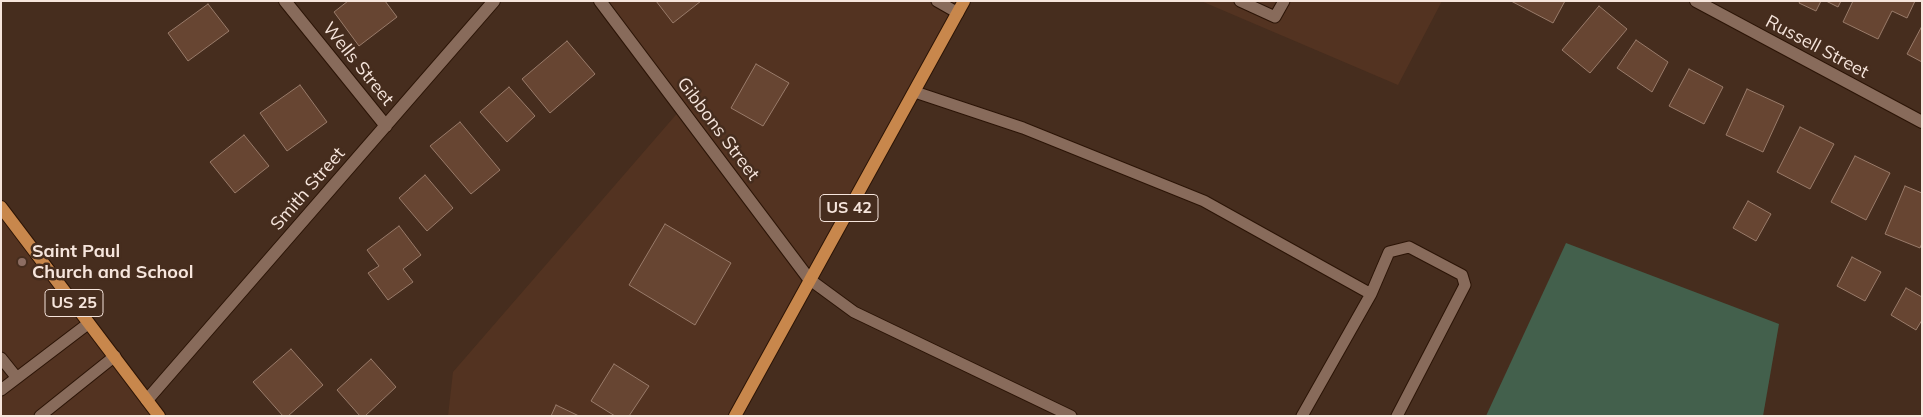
<!DOCTYPE html>
<style>
body{margin:0}
#map{position:relative;width:1923px;height:417px;overflow:hidden;background:#462d1e;font-family:Mulish,sans-serif}
canvas{display:block}
.frame{position:absolute;inset:0;border:2px solid #f6e5dc;pointer-events:none}
</style>
<div id="map">
<canvas width="1923" height="417"></canvas>
<div class="frame"></div>
</div>
<script>
const ctx = document.querySelector('canvas').getContext('2d');
ctx.lineJoin = 'round';
function fill(path, color) { ctx.fillStyle = color; ctx.fill(path, 'evenodd'); }
const toPath = rows => new Path2D(rows.map(r => 'M' + r).join(''));
function trace(path, color, width, dash) { ctx.strokeStyle = color; ctx.lineWidth = width; ctx.lineCap = dash ? 'butt' : 'round'; ctx.setLineDash(dash || []); ctx.stroke(path); }
function drawText(font, color, halo, rows, align = 'center') {
  ctx.font = font + ' Mulish,sans-serif'; ctx.lineWidth = 5; ctx.setLineDash([]); ctx.textBaseline = 'middle'; ctx.strokeStyle = halo; ctx.fillStyle = color; for (const [text, x, y, turn = 0] of rows) {
    ctx.save(); ctx.translate(x, y); ctx.rotate((+turn || 0) * Math.PI / 180); ctx.textAlign = isNaN(turn) ? turn : align; if (halo) ctx.strokeText(text, 0, 0); ctx.fillText(text, 0, 0); ctx.restore();
  }
}
fill(toPath([
 [600,1,966,1,735,416,448,416,453,372,681,109],
 [1201,1,1442,1,1398,85],
 [1,207,159,416,1,416]
]), '#533321');
fill(toPath([
 [1566,243,1779,324,1763,416,1486,416]
]), '#43604c');
const building = toPath([
 [348,1,385,1,397,17,359,46,334,12,348,1],
 [656,1,701,1,673,23,656,1],
 [1511,1,1565,1,1553,23,1511,1],
 [1800,1,1821,1,1816,11,1799,3,1800,1],
 [1826,1,1841,1,1838,7,1826,1],
 [1853,1,1915,1,1907,18,1892,11,1878,39,1843,22,1853,1],
 [208,4,229,31,188,61,168,33,208,4],
 [1599,6,1627,29,1590,73,1562,50,1599,6],
 [1922,26,1922,62,1907,54,1922,26],
 [1636,40,1668,62,1652,92,1617,68,1636,40],
 [567,41,595,74,550,113,522,79,567,41],
 [756,64,789,83,763,126,731,108,756,64],
 [1689,69,1723,87,1704,124,1669,106,1689,69],
 [300,85,327,122,287,151,260,113,300,85],
 [509,87,535,116,507,142,480,112,509,87],
 [1747,89,1784,106,1763,152,1726,135,1747,89],
 [460,122,500,170,471,194,430,146,460,122],
 [1800,127,1834,144,1810,189,1777,172,1800,127],
 [244,135,269,166,235,193,210,162,244,135],
 [1855,156,1890,173,1866,220,1831,202,1855,156],
 [425,175,453,208,427,231,399,198,425,175],
 [1905,186,1922,193,1922,243,1920,248,1885,234,1905,186],
 [1748,201,1771,214,1756,241,1733,228,1748,201],
 [665,224,731,263,695,325,629,285,665,224],
 [399,226,421,255,403,269,413,282,388,300,368,273,379,266,367,250,399,226],
 [1852,257,1881,272,1865,301,1837,286,1852,257],
 [1906,288,1922,297,1922,320,1916,330,1891,315,1906,288],
 [291,349,323,385,288,416,283,416,253,382,291,349],
 [371,359,396,387,365,416,360,416,337,390,371,359],
 [614,364,649,386,629,416,615,416,591,401,614,364],
 [556,405,579,416,551,416,556,405]
]);
fill(building, '#674532');
trace(building, '#997b6a', 1);
const lane = toPath([
 [937,1,958,13],
 [1240,1,1275,17,1284,1],
 [915,92,1023,128,1204,201,1371,294],
 [809,279,854,312,1071,416],
 [1,358,17,378],
 [1,390,89,323],
 [40,416,115,356],
 [1302,416,1371,294,1389,252,1409,247,1462,275,1465,285,1397,416]
]);
const street = toPath([
 [285,1,386,126],
 [600,1,809,279],
 [1696,1,1922,122],
 [147,400,494,1]
]);
const primary = toPath([
 [1,207,159,416],
 [735,416,964,1]
]);
trace(lane, '#2b1406', 13);
trace(street, '#2b1406', 14);
trace(primary, '#2b1406', 14);
trace(lane, '#886b5b', 11);
trace(street, '#886b5b', 12);
trace(primary, '#c8874c', 12);
for (const [x, y, r, color] of [
 [22,262,5,"#8d6e63"]
]) { const dot = new Path2D(); dot.arc(x, y, r, 0, 2 * Math.PI); ctx.fillStyle = color; ctx.fill(dot); trace(dot, '#462d1e', 2); }
for (const [x, y, w] of [
 [849,208,58],
 [74,303,58]
]) { const box = new Path2D(); box.roundRect(x - w / 2, y - 13.5, w, 27, 4); ctx.fillStyle = '#462d1e'; ctx.fill(box); trace(box, '#f6e5dc', 1); }
drawText('bold 16px', '#f6e5dc', null, [
 ["US 42",849,208],
 ["US 25",74,303]
]);
drawText('18px', '#f6e5dc', '#462d1e', [
 ["Russell Street",1817,47,28],
 ["Wells Street",358,64,51],
 ["Gibbons Street",718,129,53],
 ["Smith Street",308,189,-49]
]);
drawText('bold 18px', '#f6e5dc', '#462d1e', [
 ["Saint Paul",32,252],
 ["Church and School",32,273]
], 'left');
</script>
